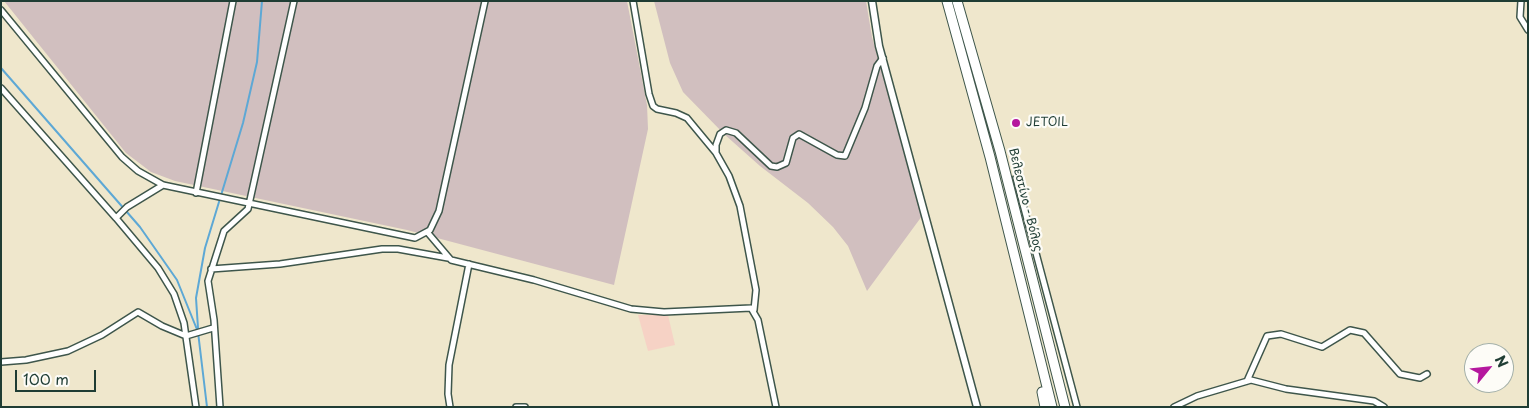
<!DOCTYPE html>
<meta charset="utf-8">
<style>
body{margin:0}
#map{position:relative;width:1529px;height:408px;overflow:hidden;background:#efe7cc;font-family:"Playpen Sans",sans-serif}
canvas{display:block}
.frame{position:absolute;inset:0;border:2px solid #1f3d34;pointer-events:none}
.north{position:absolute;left:1464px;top:343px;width:50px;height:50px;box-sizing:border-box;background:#fdfcf7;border:1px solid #a4b0a9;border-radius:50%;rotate:62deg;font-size:14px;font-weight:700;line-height:20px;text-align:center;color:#1f3d34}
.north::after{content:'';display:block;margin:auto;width:18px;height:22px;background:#b5179e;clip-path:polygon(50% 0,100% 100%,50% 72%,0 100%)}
.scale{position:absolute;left:15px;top:370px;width:81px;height:22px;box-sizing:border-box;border:2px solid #1f3d34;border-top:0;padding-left:6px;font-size:15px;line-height:18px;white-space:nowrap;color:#1f3d34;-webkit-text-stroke:4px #fdfcf7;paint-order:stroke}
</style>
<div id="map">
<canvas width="1529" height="408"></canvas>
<div class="frame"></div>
<div class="north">N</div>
<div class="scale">100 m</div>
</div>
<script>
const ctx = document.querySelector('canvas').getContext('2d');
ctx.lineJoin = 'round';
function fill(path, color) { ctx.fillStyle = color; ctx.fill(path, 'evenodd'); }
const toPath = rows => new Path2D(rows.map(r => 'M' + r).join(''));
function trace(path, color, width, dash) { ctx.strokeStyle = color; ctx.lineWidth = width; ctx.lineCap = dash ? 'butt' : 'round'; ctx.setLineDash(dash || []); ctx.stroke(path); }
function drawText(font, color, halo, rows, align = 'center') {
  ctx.font = font + ' "Playpen Sans",sans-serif'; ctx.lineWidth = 4.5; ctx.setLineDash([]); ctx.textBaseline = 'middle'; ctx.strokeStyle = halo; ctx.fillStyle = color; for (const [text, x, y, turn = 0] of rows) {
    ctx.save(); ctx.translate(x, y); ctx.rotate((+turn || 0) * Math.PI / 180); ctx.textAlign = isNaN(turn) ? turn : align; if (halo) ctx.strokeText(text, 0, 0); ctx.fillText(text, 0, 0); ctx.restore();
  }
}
fill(toPath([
 [638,315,668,315,675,345,648,351]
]), '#f6d2c5');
fill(toPath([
 [4,1,627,1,647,105,648,129,614,285,407,230,175,181,151,172,126,153],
 [654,1,866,1,872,37,922,216,867,291,848,246,833,227,808,203,760,166,724,134,683,92,670,63]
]), '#d1bfbf');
trace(toPath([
 [1,68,140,227,177,280,198,332,207,407],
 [198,328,196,298,205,248,243,123,257,62,262,1]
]), '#5da8d5', 2);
const minor = toPath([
 [633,1,649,94,653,106,657,109,676,113,687,118,716,153],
 [1521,1,1520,17,1528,30],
 [1,10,122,157,138,171,163,185,415,238,430,230,439,211,485,1],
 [1,88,116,218],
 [1016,178,1077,407],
 [163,185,127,207,116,218,158,268,174,294,184,323,196,407],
 [196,193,233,1],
 [428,233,451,260,534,280,631,309,664,312,751,308,758,320,776,407],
 [211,269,280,264,382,249,398,249,448,258],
 [754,310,756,290,740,206,729,176,716,153,716,145,720,134,726,130,736,133,771,166,777,167,786,163,793,138,799,134,837,155,845,156,865,108,877,66,883,58],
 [1,362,26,360,68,351,102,335,138,312,162,326,186,336,213,328],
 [1247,381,1267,336,1281,334,1322,347,1350,330,1364,333,1400,374,1420,378,1427,374],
 [220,407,214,320,208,281,224,231,248,209,294,1],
 [450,407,448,394,449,365,469,264],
 [516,407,525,407],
 [1174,407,1197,396,1251,380,1286,389,1374,401,1384,407]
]);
const tertiary = toPath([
 [872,1,879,46,977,407]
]);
const trunk = toPath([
 [947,1,990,157,1052,407],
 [957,1,1000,151,1065,407],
 [1042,392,1045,407]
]);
trace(minor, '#3e564b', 8);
trace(tertiary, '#3e564b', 9);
trace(trunk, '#3e564b', 11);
trace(minor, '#fff', 5);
trace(tertiary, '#fff', 6);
trace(trunk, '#fff', 9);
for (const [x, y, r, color] of [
 [1016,123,5,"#b5179e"]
]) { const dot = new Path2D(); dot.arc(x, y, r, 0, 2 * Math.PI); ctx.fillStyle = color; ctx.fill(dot); trace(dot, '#fdfcf7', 2); }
drawText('12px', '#1f3d34', '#fdfcf7', [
 ["JETOIL",1026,123]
], 'left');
drawText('12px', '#1f3d34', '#fdfcf7', [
 ["Βελεστίνο - Βόλος",1025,200,76]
]);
</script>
